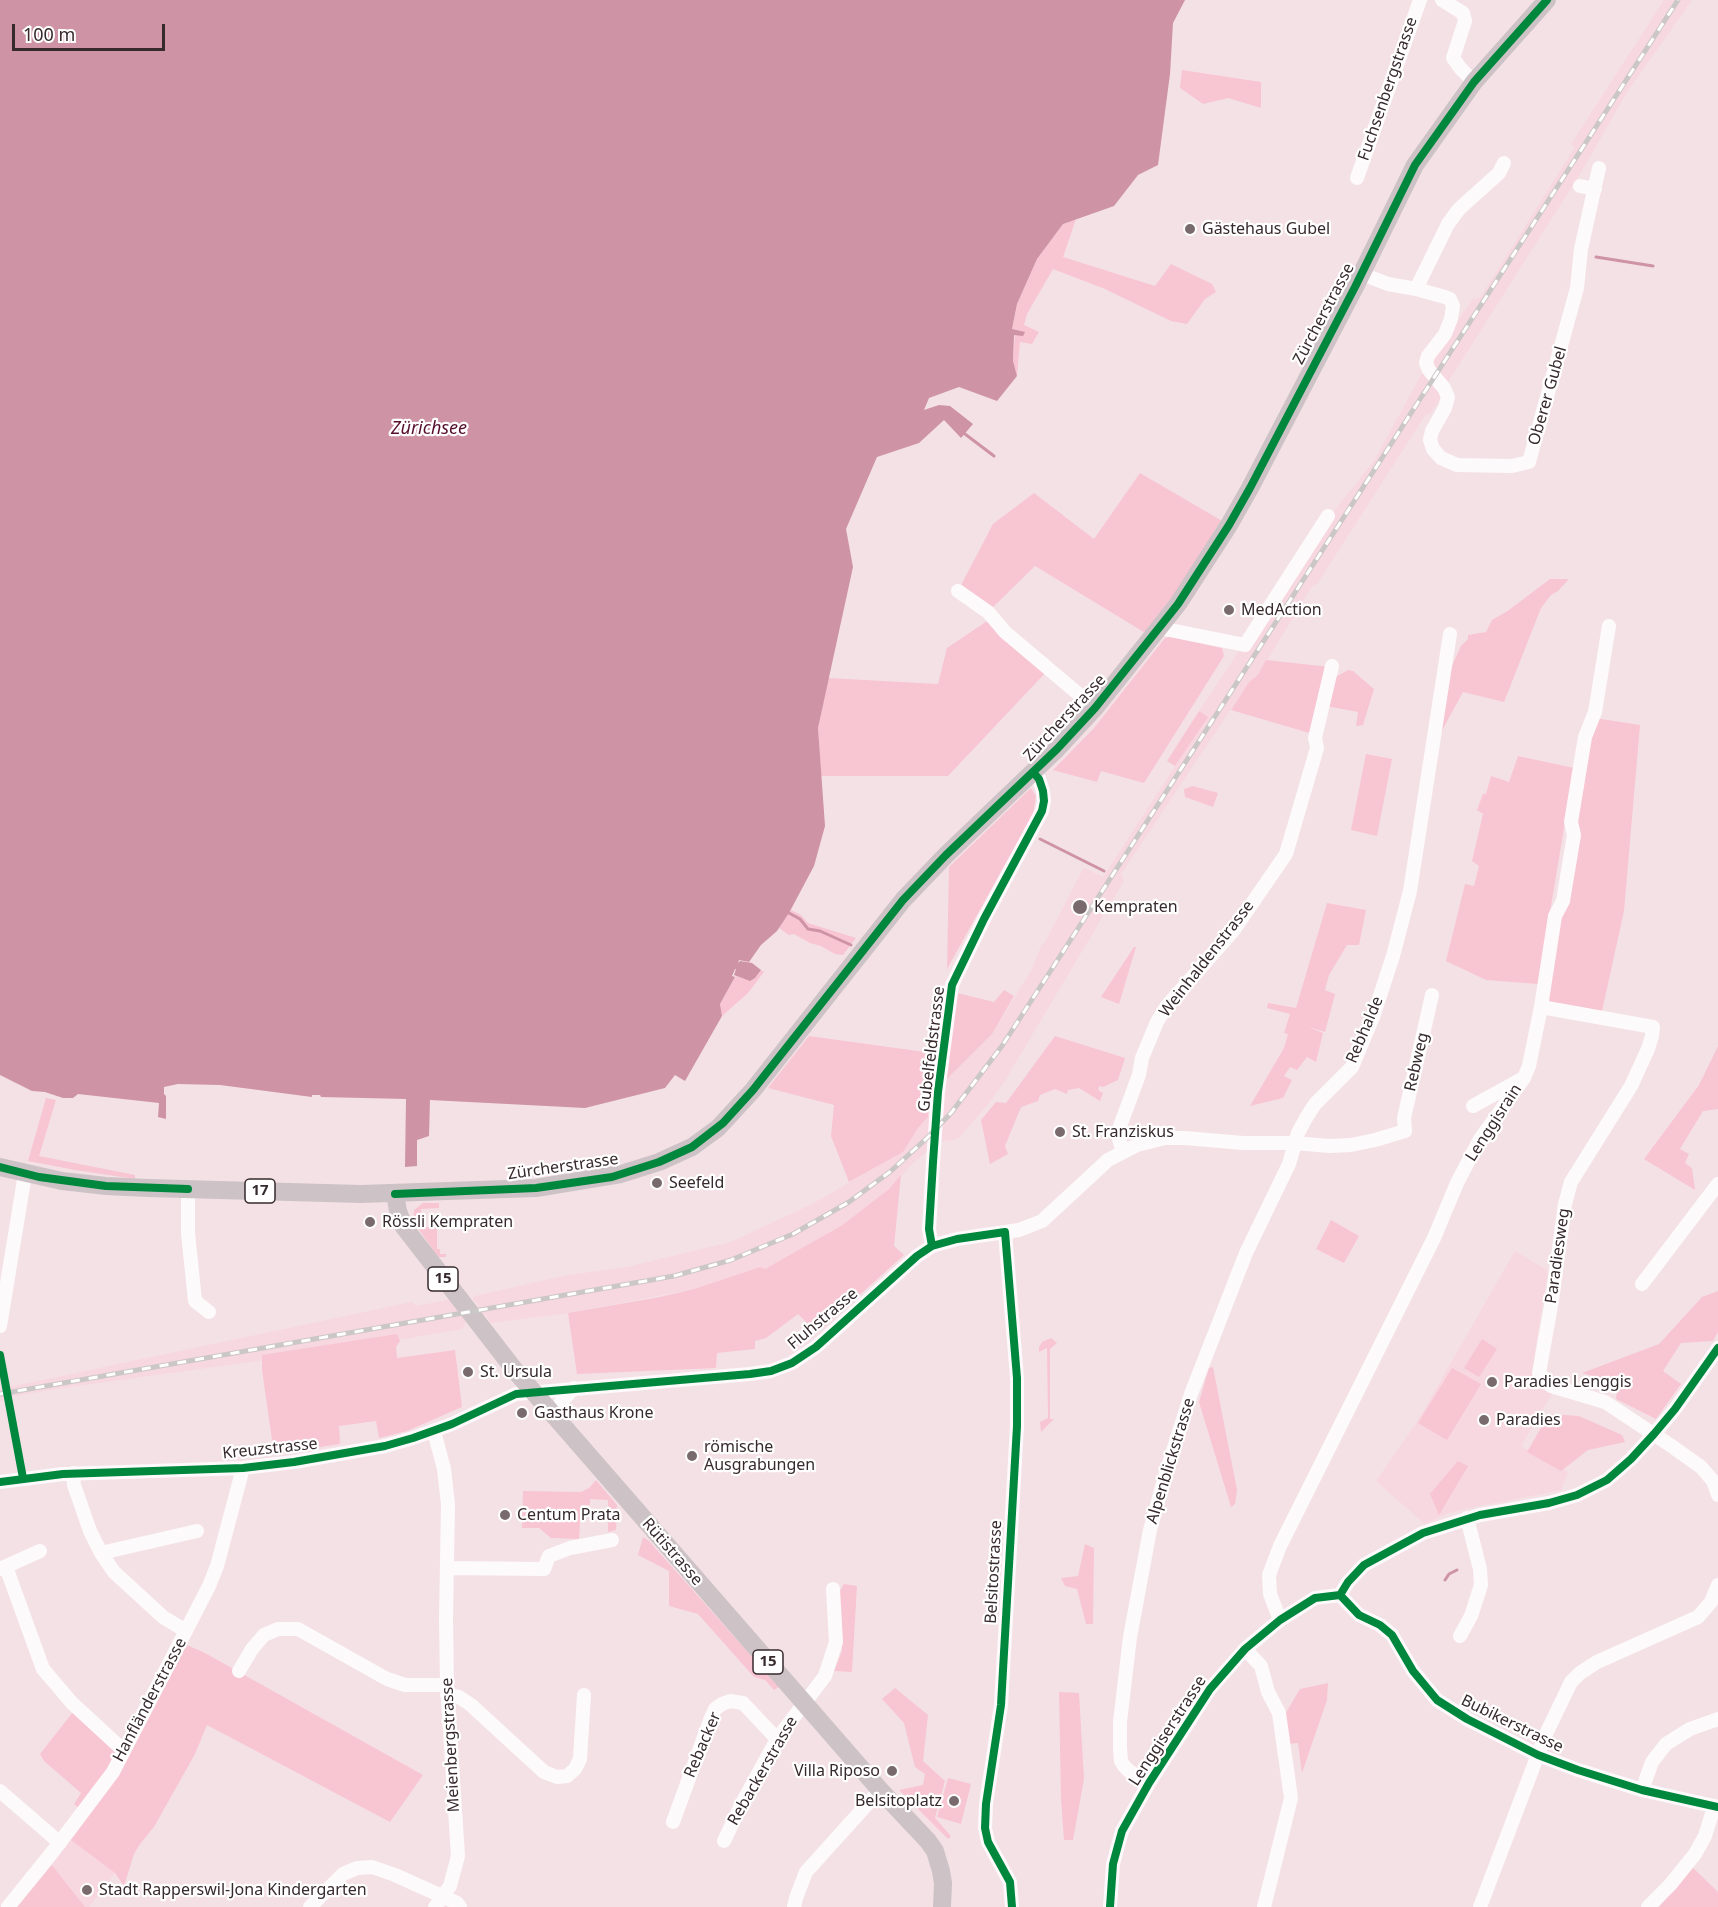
<!DOCTYPE html>
<meta charset="utf-8">
<style>
body{margin:0}
#map{position:relative;width:1718px;height:1907px;overflow:hidden;background:#f4e1e6;font-family:"Noto Sans",sans-serif}
canvas{display:block}
.scale{position:absolute;left:12px;top:24px;width:153px;height:27px;box-sizing:border-box;border:3px solid #372a2d;border-top:0;padding-left:8px;font-size:18px;line-height:21px;white-space:nowrap;color:#372a2d;-webkit-text-stroke:4px #fff;paint-order:stroke}
</style>
<div id="map">
<canvas width="1718" height="1907"></canvas>
<div class="scale">100 m</div>
</div>
<script>
const ctx = document.querySelector('canvas').getContext('2d');
ctx.lineJoin = 'round';
function fill(path, color) { ctx.fillStyle = color; ctx.fill(path, 'evenodd'); }
const toPath = rows => new Path2D(rows.map(r => 'M' + r).join(''));
function trace(path, color, width, dash) { ctx.strokeStyle = color; ctx.lineWidth = width; ctx.lineCap = dash ? 'butt' : 'round'; ctx.setLineDash(dash || []); ctx.stroke(path); }
function drawText(font, color, halo, rows, align = 'center') {
  ctx.font = font + ' "Noto Sans",sans-serif'; ctx.lineWidth = 4.5; ctx.setLineDash([]); ctx.textBaseline = 'middle'; ctx.strokeStyle = halo; ctx.fillStyle = color; for (const [text, x, y, turn = 0] of rows) {
    ctx.save(); ctx.translate(x, y); ctx.rotate((+turn || 0) * Math.PI / 180); ctx.textAlign = isNaN(turn) ? turn : align; if (halo) ctx.strokeText(text, 0, 0); ctx.fillText(text, 0, 0); ctx.restore();
  }
}
fill(toPath([
 [1664,0,1692,0,1627,92,1583,169,1448,382,1450,384,1430,414,1426,414,1317,584,1313,585,1258,675,1249,682,1121,874,1124,881,1004,1082,989,1103,958,1139,939,1142,913,1163,889,1189,841,1226,813,1243,764,1269,760,1267,694,1289,568,1313,490,1323,486,1315,467,1319,462,1329,357,1347,63,1388,8,1397,0,1402,0,1389,412,1302,416,1306,453,1299,476,1307,480,1306,472,1299,475,1296,568,1275,627,1267,731,1242,812,1204,903,1152,918,1128,943,1101,946,1080,992,1034,1031,971,1042,944,1044,944,1083,869,1084,868,1103,877,1207,717,1199,711,1239,651,1245,652,1334,511,1374,461,1426,366,1473,299,1480,298,1575,147,1571,144],
 [1515,1251,1548,1271,1535,1351,1534,1375,1555,1389,1521,1446,1568,1472,1561,1490,1465,1509,1446,1514,1425,1524,1376,1481,1417,1422],
 [71,1840,115,1873,89,1907,85,1907,52,1865]
]), '#f7d7e0');
fill(toPath([
 [1182,70,1261,82,1261,108,1228,98,1203,104,1180,88],
 [1076,219,1063,257,1155,286,1171,264,1212,284,1216,292,1205,299,1187,324,1171,321,1105,289,1053,269,1027,314,1024,325,1039,332,1032,344,1020,342,1017,376,1013,361,1015,334,1024,333,1012,330,1017,304,1037,259,1063,224],
 [1140,473,1229,525,1152,637,1035,566,988,612,958,591,993,524,1034,493,1094,539],
 [1550,579,1569,579,1558,591,1551,595,1541,608,1504,702,1463,692,1439,736,1451,668,1461,646,1468,639,1468,635,1486,632,1492,620,1509,610],
 [993,617,1049,669,948,776,821,776,818,728,828,678,938,684,947,648],
 [1170,637,1222,648,1224,656,1144,783,1101,771,1097,782,1053,770,1094,728,1165,638],
 [1266,660,1330,667,1313,734,1231,710,1249,682,1258,675],
 [1348,670,1353,671,1374,689,1363,725,1356,726,1358,712,1326,706,1334,678],
 [1199,711,1208,717,1175,766,1167,761],
 [1595,718,1640,725,1624,911,1602,1011,1547,1001],
 [1366,754,1392,759,1377,836,1351,830],
 [1518,756,1574,768,1538,984,1486,980,1446,961,1465,884,1474,886,1479,866,1472,861,1483,814,1477,810,1483,794,1486,794,1491,776,1509,782],
 [1193,786,1218,793,1213,807,1185,797,1184,789],
 [1031,788,1036,796,1033,814,947,969,949,867],
 [1327,903,1366,910,1359,945,1347,945,1329,975,1325,990,1335,994,1325,1032,1308,1027,1323,1033,1316,1062,1307,1057,1297,1070,1290,1067,1284,1076,1292,1080,1283,1098,1250,1106,1284,1048,1288,1034,1284,1033,1290,1014,1267,1008,1268,1003,1296,1008],
 [791,910,801,915,808,923,856,938,843,955,835,954,821,946,810,943,794,934,789,935,779,928],
 [1134,947,1136,947,1119,1004,1101,997],
 [761,970,764,972,748,993,722,1016,720,1004,736,976,744,979,755,978],
 [1004,990,1014,996,992,1034,946,1080,957,993,994,1002],
 [809,1036,932,1053,928,1117,918,1128,903,1152,849,1182,831,1136,834,1105,768,1088],
 [1055,1036,1125,1058,1118,1080,1103,1087,1099,1086,1098,1090,1103,1093,1100,1101,1079,1088,1068,1090,1067,1094,1055,1089,1040,1095,1038,1101,1021,1107,1005,1146,1008,1154,990,1164,981,1120,996,1102,1006,1103],
 [1718,1046,1718,1109,1703,1111,1680,1149,1689,1154,1685,1163,1692,1168,1695,1190,1644,1159,1699,1085],
 [46,1098,56,1100,39,1156,135,1175,135,1179,75,1170,28,1161],
 [901,1175,894,1246,904,1255,817,1333,798,1314,766,1338,755,1341,755,1349,717,1353,716,1368,577,1374,568,1313,660,1297,694,1289,760,1267,765,1269,841,1226,889,1189],
 [423,1203,439,1203,439,1208,421,1209,421,1227,437,1227,437,1249,440,1249,440,1254,446,1254,446,1257,438,1257,413,1221,414,1210],
 [1331,1220,1359,1236,1344,1263,1316,1249],
 [1718,1291,1718,1332,1713,1341,1681,1343,1663,1371,1681,1384,1656,1419,1616,1399,1618,1384,1582,1373,1659,1344,1702,1297],
 [397,1334,400,1341,396,1347,397,1358,455,1350,462,1407,407,1431,379,1438,376,1421,339,1426,340,1444,274,1454,262,1370,262,1355],
 [1051,1338,1057,1343,1050,1349,1050,1419,1054,1419,1041,1432,1040,1422,1048,1418,1047,1348,1039,1352,1039,1347,1042,1342],
 [1482,1339,1497,1349,1479,1377,1464,1368],
 [1213,1367,1237,1490,1235,1504,1231,1507,1199,1402,1209,1368],
 [1452,1368,1481,1384,1447,1440,1418,1423],
 [1549,1414,1579,1416,1622,1435,1625,1442,1588,1450,1561,1471,1527,1452],
 [1458,1461,1468,1466,1439,1515,1430,1494],
 [596,1480,617,1505,616,1530,608,1532,608,1500,590,1499,590,1505,581,1505,579,1539,551,1538,539,1528,522,1528,523,1491,581,1492,589,1488],
 [643,1537,649,1541,779,1687,774,1690,765,1680,754,1677,698,1614,669,1606,669,1571,638,1555],
 [1085,1544,1094,1548,1093,1624,1086,1624,1077,1589,1065,1586,1061,1578,1078,1576],
 [844,1584,857,1586,852,1672,834,1671,842,1651,837,1596],
 [187,1645,205,1653,423,1775,390,1822,207,1725,195,1754,154,1827,140,1844,134,1854,124,1886,115,1873,71,1840,112,1785],
 [1328,1683,1327,1700,1302,1773,1298,1743,1288,1744,1284,1716,1300,1689],
 [895,1688,928,1715,923,1761,945,1781,935,1818,951,1836,948,1839,899,1790,923,1785,925,1774,915,1767,904,1723,882,1699],
 [1059,1692,1079,1693,1084,1779,1073,1840,1064,1840,1061,1798],
 [73,1712,115,1749,116,1755,111,1765,80,1809,74,1804,81,1793,44,1761,40,1754],
 [948,1778,971,1784,961,1824,937,1817],
 [52,1865,85,1907,17,1907],
 [1692,1867,1718,1892,1718,1907,1659,1907]
]), '#f8c5d3');
fill(toPath([
 [0,0,1185,0,1173,23,1170,74,1158,165,1138,175,1114,206,1063,224,1037,259,1017,304,1012,329,1025,332,1023,336,1014,335,1013,361,1017,376,997,401,959,387,929,398,924,410,939,405,950,406,973,424,961,438,944,420,919,443,877,457,846,529,853,567,818,728,825,826,814,866,789,913,777,931,761,945,749,962,739,960,738,963,740,961,752,963,761,970,755,978,750,981,734,975,736,969,735,969,732,976,735,977,720,1004,722,1016,685,1081,675,1075,665,1088,585,1108,430,1100,429,1136,417,1140,417,1166,405,1167,406,1099,321,1097,320,1095,312,1095,312,1097,220,1085,178,1084,164,1087,164,1094,166,1096,166,1119,158,1117,159,1103,78,1094,73,1098,63,1098,45,1092,32,1091,0,1075]
]), '#ce93a4');
trace(toPath([
 [1596,257,1653,266],
 [965,434,994,456],
 [1040,839,1104,871],
 [789,913,800,919,808,929,820,931,851,945],
 [1445,1580,1449,1574,1457,1570]
]), '#ce93a4', 3);
trace(toPath([
 [1442,0,1463,13,1465,21,1453,58,1461,69,1474,82],
 [1357,178,1420,0],
 [1580,186,1595,189],
 [1362,274,1388,284,1416,289,1448,224,1459,209,1499,173,1504,163],
 [1416,289,1445,297,1450,299,1453,306,1451,319,1445,334,1428,356,1426,363,1429,370,1444,388,1448,397,1445,408,1432,431,1430,440,1433,449,1441,458,1457,465,1512,466,1529,462,1577,288,1581,249,1599,168],
 [958,591,988,612,1005,632,1095,708],
 [1160,628,1245,645,1328,516],
 [1541,1007,1653,1027,1652,1036,1648,1049,1631,1086,1571,1182,1565,1204,1552,1300,1539,1373,1551,1386,1605,1402,1670,1445,1701,1467,1713,1481,1718,1495],
 [1473,1106,1522,1079],
 [1123,1152,1118,1136,1120,1126,1139,1075,1142,1058,1157,1022,1166,1007,1233,931,1286,854,1317,748,1315,738,1332,666],
 [188,1189,188,1233,195,1301,209,1312],
 [1005,1232,1017,1378,1017,1426,1001,1705,986,1804,985,1828,988,1842,1010,1882,1012,1907],
 [932,1246,929,1229,933,1162,938,1092,952,985,984,919,1042,811,1044,801,1043,791,1039,779,1033,772],
 [1642,1284,1718,1184],
 [0,1326,25,1174],
 [557,1420,561,1402,574,1388],
 [434,1431,444,1469,448,1504,446,1619,447,1685,458,1856,450,1886,435,1907],
 [73,1473,74,1485,90,1531,101,1553,114,1572,163,1617,186,1631],
 [0,1482,63,1474,243,1468,294,1462,385,1446,413,1438,452,1424,516,1394,750,1374,771,1371,792,1363,816,1347,917,1256,932,1246,957,1239,1019,1230,1042,1221,1108,1160,1137,1145,1165,1138,1185,1138,1243,1143,1295,1143,1329,1146,1351,1145,1375,1140,1405,1131,1404,1118,1432,995],
 [101,1553,197,1531],
 [6,1567,43,1669,72,1703,123,1750],
 [447,1568,544,1569,549,1556,570,1548,612,1540],
 [0,1569,40,1551],
 [1340,1595,1348,1582,1364,1565,1423,1533,1480,1515,1549,1503,1577,1495,1607,1480,1631,1459,1654,1434,1675,1409,1718,1348],
 [1340,1595,1359,1615,1380,1625,1392,1635,1413,1671,1437,1700,1467,1719,1538,1755,1578,1770,1642,1790,1718,1807],
 [1280,1620,1270,1594,1269,1575,1280,1546,1434,1238,1457,1183,1480,1139,1524,1078,1529,1066,1541,1007,1555,916,1563,901,1574,835,1571,822,1585,737,1595,712,1609,626],
 [1460,1636,1471,1616,1481,1585,1480,1569,1467,1518],
 [1245,1649,1261,1666,1268,1692,1279,1713,1291,1798,1264,1907],
 [239,1671,252,1649,264,1635,278,1629,298,1629,387,1679,405,1685,447,1685],
 [447,1695,459,1697,471,1705,544,1772,557,1777,567,1776,575,1769,580,1759,584,1695],
 [1149,1783,1129,1771,1124,1766,1121,1761,1120,1748,1120,1722,1130,1637,1150,1530,1165,1476,1191,1394,1246,1253,1289,1164,1298,1133,1306,1118,1315,1104,1352,1067,1373,1017,1393,956,1410,891,1450,634],
 [1642,1790,1652,1762,1666,1744,1690,1729,1718,1719],
 [0,1791,60,1843],
 [673,1822,711,1718,715,1709,722,1704,730,1701,743,1703,777,1739],
 [724,1841,743,1801,777,1739,825,1676,836,1642,833,1589],
 [8,1907,54,1850,113,1772,209,1586,217,1566,243,1468],
 [310,1907,343,1874,357,1868,372,1867,395,1875,457,1903,460,1907],
 [794,1907,796,1898,806,1872,880,1790],
 [1110,1907,1113,1864,1122,1831,1149,1783,1210,1689,1245,1649,1280,1620,1315,1598,1340,1595],
 [1480,1907,1545,1736,1571,1682,1580,1673,1597,1662,1698,1617,1711,1602,1718,1585],
 [1648,1907,1670,1885,1695,1854,1705,1836,1714,1807]
]), '#fdfafb', 14);
trace(toPath([
 [0,1167,62,1181,106,1186,148,1188,361,1194,536,1188,621,1174,659,1162,692,1147,718,1128,753,1090,903,900,946,855,1057,749,1095,708,1178,604,1229,525,1250,488,1355,287,1415,165,1474,82,1547,0],
 [395,1194,398,1211,404,1227,517,1373,880,1790,928,1841,935,1851,941,1871,943,1883,942,1907]
]), '#cdc3c6', 18);
const rail = toPath([
 [0,1394,674,1276,731,1260,793,1234,849,1202,891,1171,927,1138,951,1113,1002,1046,1678,0]
]);
trace(rail, '#cbc7c7', 5);
trace(rail, '#fff', 3, [9]);
trace(toPath([
 [0,1167,39,1177,106,1186,188,1189],
 [395,1194,536,1188,612,1177,659,1162,692,1147,723,1123,753,1090,903,900,946,855,1057,749,1095,708,1178,604,1229,525,1250,488,1355,287,1415,165,1474,82,1547,0],
 [932,1246,929,1229,933,1162,938,1092,952,985,984,919,1042,811,1044,801,1043,791,1039,779,1033,772],
 [0,1355,23,1478],
 [0,1482,63,1474,243,1468,294,1462,385,1446,413,1438,452,1424,516,1394,750,1374,771,1371,792,1363,816,1347,917,1256,932,1246,957,1239,1005,1232,1017,1378,1017,1426,1001,1705,986,1804,985,1828,988,1842,1010,1882,1012,1907],
 [1340,1595,1348,1582,1364,1565,1423,1533,1480,1515,1549,1503,1577,1495,1607,1480,1631,1459,1654,1434,1675,1409,1718,1348],
 [1340,1595,1359,1615,1380,1625,1392,1635,1413,1671,1437,1700,1467,1719,1538,1755,1578,1770,1642,1790,1718,1807],
 [1110,1907,1113,1864,1122,1831,1149,1783,1210,1689,1245,1649,1280,1620,1315,1598,1340,1595]
]), '#00873e', 8);
for (const [x, y, r, color] of [
 [1190,229,6,"#796a6e"],
 [1229,610,6,"#796a6e"],
 [1080,907,8,"#796a6e"],
 [1060,1132,6,"#796a6e"],
 [657,1183,6,"#796a6e"],
 [370,1222,6,"#796a6e"],
 [468,1372,6,"#796a6e"],
 [1492,1382,6,"#796a6e"],
 [522,1413,6,"#796a6e"],
 [1484,1420,6,"#796a6e"],
 [692,1456,6,"#796a6e"],
 [505,1515,6,"#796a6e"],
 [892,1771,6,"#796a6e"],
 [954,1801,6,"#796a6e"],
 [87,1890,6,"#796a6e"]
]) { const dot = new Path2D(); dot.arc(x, y, r, 0, 2 * Math.PI); ctx.fillStyle = color; ctx.fill(dot); trace(dot, '#fff', 2); }
for (const [x, y, w] of [
 [260,1191,30],
 [443,1279,30],
 [768,1662,30]
]) { const box = new Path2D(); box.roundRect(x - w / 2, y - 12, w, 24, 4.5); ctx.fillStyle = '#fff'; ctx.fill(box); trace(box, '#372a2d', 1.5); }
drawText('bold 15px', '#372a2d', null, [
 ["17",260,1191],
 ["15",443,1279],
 ["15",768,1662]
]);
drawText('16px', '#372a2d', '#fff', [
 ["Fuchsenbergstrasse",1388,89,-71],
 ["Zürcherstrasse",1324,314,-62],
 ["Oberer Gubel",1548,396,-74],
 ["Zürcherstrasse",1065,718,-47],
 ["Weinhaldenstrasse",1207,959,-52],
 ["Rebhalde",1365,1030,-67],
 ["Gubelfeldstrasse",932,1049,-83],
 ["Rebweg",1417,1062,-77],
 ["Lenggisrain",1494,1123,-57],
 ["Zürcherstrasse",563,1167,-8],
 ["Paradiesweg",1558,1256,-82],
 ["Fluhstrasse",823,1319,-40],
 ["Kreuzstrasse",270,1449,-6],
 ["Alpenblickstrasse",1171,1461,-73],
 ["Rütistrasse",672,1552,49],
 ["Belsitostrasse",994,1572,-87],
 ["Hanfländerstrasse",150,1700,-62],
 ["Bubikerstrasse",1512,1724,26],
 ["Lenggiserstrasse",1168,1731,-57],
 ["Meienbergstrasse",451,1745,-93],
 ["Rebacker",703,1745,-67],
 ["Rebackerstrasse",763,1771,-60]
]);
drawText('16px', '#372a2d', '#fff', [
 ["Gästehaus Gubel",1202,229],
 ["MedAction",1241,610],
 ["Kempraten",1094,907],
 ["St. Franziskus",1072,1132],
 ["Seefeld",669,1183],
 ["Rössli Kempraten",382,1222],
 ["St. Ursula",480,1372],
 ["Paradies Lenggis",1504,1382],
 ["Gasthaus Krone",534,1413],
 ["Paradies",1496,1420],
 ["römische",704,1447],
 ["Ausgrabungen",704,1465],
 ["Centum Prata",517,1515],
 ["Villa Riposo",880,1771,"right"],
 ["Belsitoplatz",942,1801,"right"],
 ["Stadt Rapperswil-Jona Kindergarten",99,1890]
], 'left');
drawText('italic 18px', '#560f2d', '#fff', [
 ["Zürichsee",429,429]
]);
</script>
